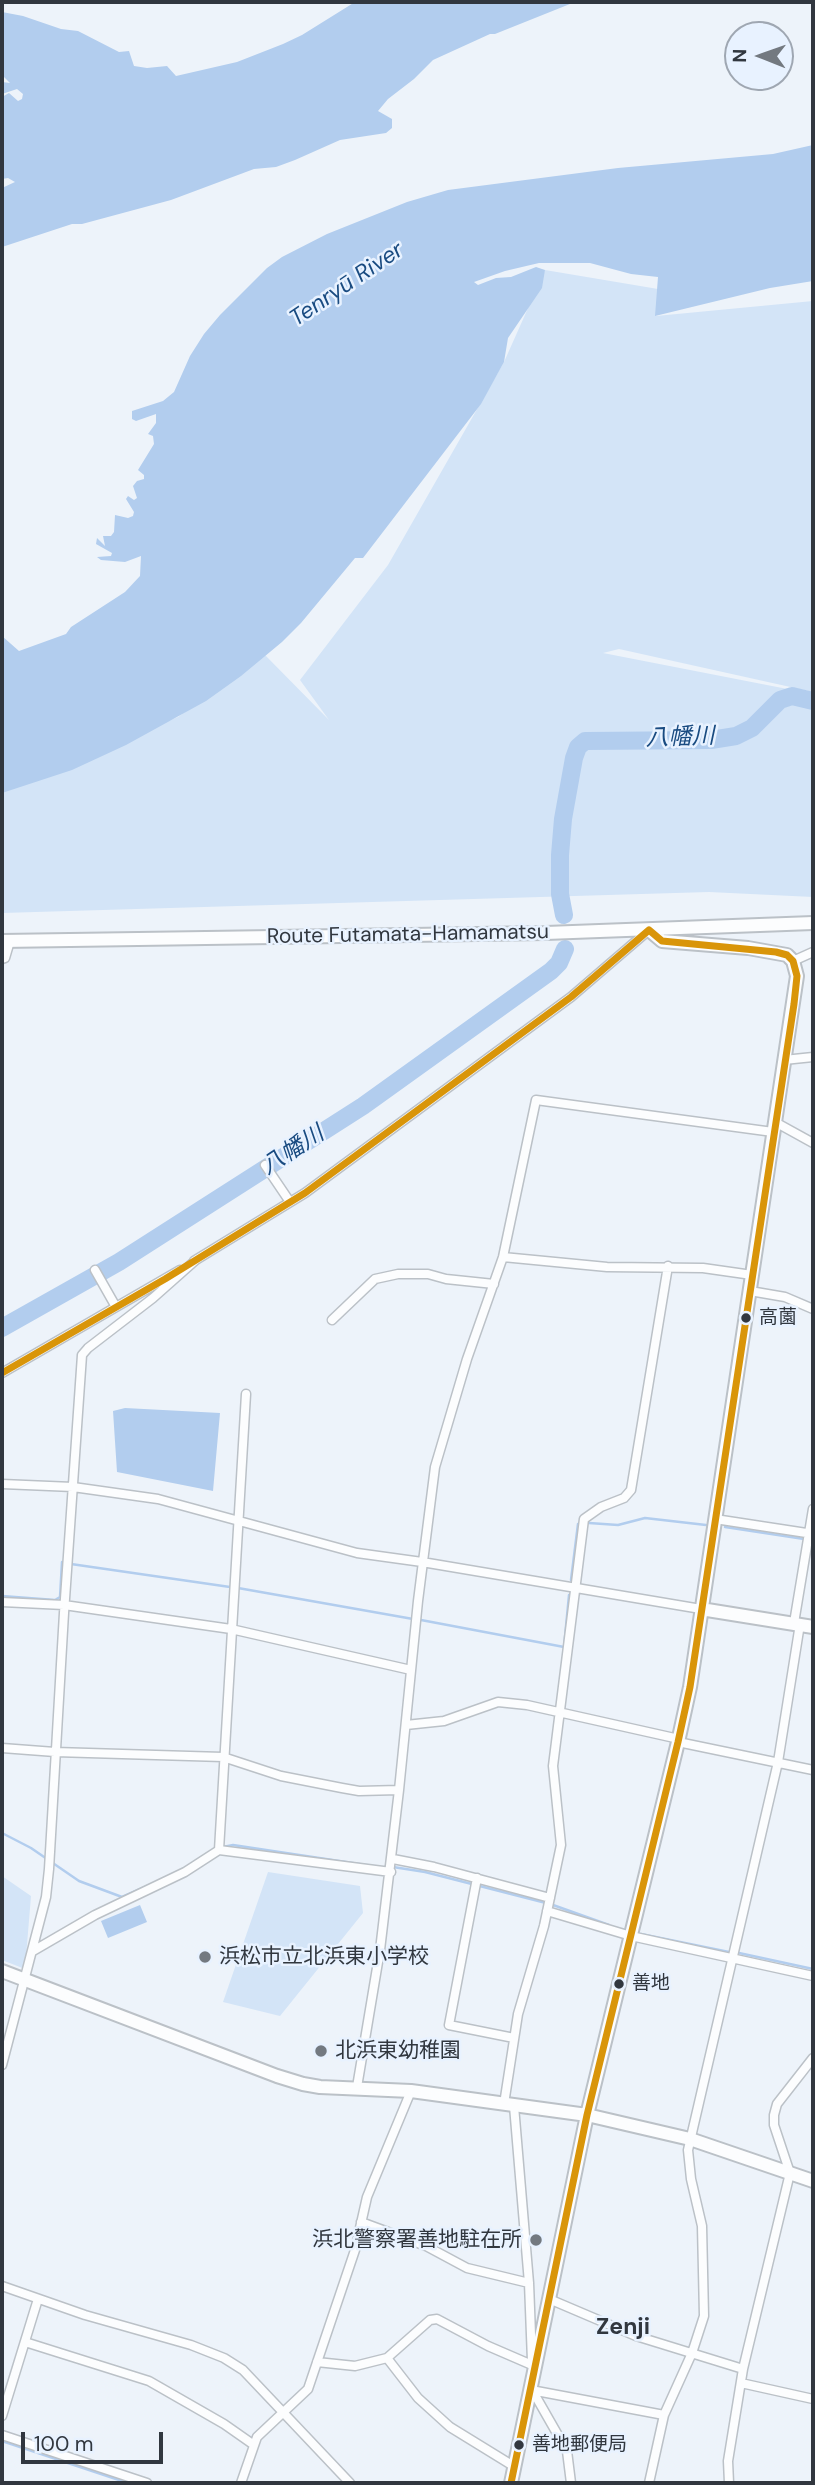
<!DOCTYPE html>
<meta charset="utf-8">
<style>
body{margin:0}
#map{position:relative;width:815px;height:2485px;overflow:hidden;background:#edf3fa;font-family:"DM Sans",sans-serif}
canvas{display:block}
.frame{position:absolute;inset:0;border:4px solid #31373f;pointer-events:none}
.north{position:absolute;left:724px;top:21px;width:70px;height:70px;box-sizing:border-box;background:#e8f2ff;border:2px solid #9fa7b2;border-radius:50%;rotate:271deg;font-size:19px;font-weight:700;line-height:28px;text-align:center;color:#31373f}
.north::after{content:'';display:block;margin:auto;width:24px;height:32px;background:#737980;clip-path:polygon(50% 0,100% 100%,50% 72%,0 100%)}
.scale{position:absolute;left:21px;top:2432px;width:142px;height:32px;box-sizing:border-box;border:4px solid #31373f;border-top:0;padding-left:9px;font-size:21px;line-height:24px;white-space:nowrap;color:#31373f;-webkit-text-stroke:5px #e8f2ff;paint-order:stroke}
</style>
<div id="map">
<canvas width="815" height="2485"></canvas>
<div class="frame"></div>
<div class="north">N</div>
<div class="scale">100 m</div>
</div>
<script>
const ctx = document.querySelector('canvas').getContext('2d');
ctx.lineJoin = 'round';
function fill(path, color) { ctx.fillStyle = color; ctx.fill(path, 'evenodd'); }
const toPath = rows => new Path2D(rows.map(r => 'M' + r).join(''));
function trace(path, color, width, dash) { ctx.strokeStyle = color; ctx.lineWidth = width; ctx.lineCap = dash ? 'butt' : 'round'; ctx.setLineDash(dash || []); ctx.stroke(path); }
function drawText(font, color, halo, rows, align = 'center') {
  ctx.font = font + ' "DM Sans","Noto Sans JP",sans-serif'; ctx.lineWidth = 5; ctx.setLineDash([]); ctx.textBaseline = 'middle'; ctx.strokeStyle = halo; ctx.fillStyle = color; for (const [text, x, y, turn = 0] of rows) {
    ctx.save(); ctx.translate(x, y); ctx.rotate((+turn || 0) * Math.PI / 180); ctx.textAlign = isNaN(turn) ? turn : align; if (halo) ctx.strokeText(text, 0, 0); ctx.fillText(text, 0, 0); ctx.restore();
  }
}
fill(toPath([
 [545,270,658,289,656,316,813,301,813,692,619,649,603,653,813,694,813,897,709,892,2,913,2,790,178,717,265,655,329,720,300,680,388,565,504,362],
 [268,1872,360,1886,363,1913,280,2016,223,2002],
 [2,1876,31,1896,25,1969,2,1960]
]), '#d3e4f7');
fill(toPath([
 [355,2,604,2,575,2,495,34,490,34,433,60,414,79,388,99,378,111,392,119,392,128,386,133,340,140,295,160,276,167,254,169,171,200,82,224,72,224,2,247,2,188,15,182,8,178,2,179,2,97,9,93,18,101,22,99,23,94,17,89,2,94,2,82,10,83,2,75,2,12,23,16,61,29,78,31,119,52,129,51,134,66,147,68,167,66,176,76,237,62,283,44,302,35],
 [813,145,813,281,770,288,655,316,658,277,631,274,590,263,539,263,505,271,474,282,478,285,496,278,511,277,536,267,545,270,542,288,508,338,504,362,481,404,363,558,355,558,301,623,282,642,241,676,206,701,126,745,72,770,2,793,2,636,19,651,66,634,71,627,125,592,140,576,141,556,125,562,101,560,97,557,111,556,112,553,96,544,97,538,105,546,103,536,111,536,114,532,115,515,128,518,133,516,134,512,126,499,128,496,134,500,137,498,133,486,137,481,144,479,144,475,138,470,154,444,153,436,148,434,156,423,156,414,136,421,132,419,132,411,163,401,174,392,190,356,204,334,220,315,267,268,282,257,327,234,407,202,448,190,618,168,773,154],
 [125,1408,220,1413,213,1491,117,1472,113,1411],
 [140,1905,147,1922,108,1938,101,1921]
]), '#b2cdee');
trace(toPath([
 [589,1523,618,1525,645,1518,706,1525],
 [725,1527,804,1539],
 [71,1564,230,1587],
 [571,1580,578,1524],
 [238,1588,413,1619],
 [2,1596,55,1600,60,1597,62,1562],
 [421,1620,564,1647,569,1595],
 [2,1833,31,1848,79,1881,122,1897,154,1883],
 [223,1847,233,1845,379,1867],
 [393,1867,425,1872,546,1903],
 [553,1905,609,1925],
 [641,1934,729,1952],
 [739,1953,813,1969],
 [2,2441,128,2483]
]), '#b2cdee', 2.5);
trace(toPath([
 [564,915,560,894,560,855,563,819,574,758,578,747,585,741,711,740,736,736,752,728,780,700,792,696,813,701],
 [2,1328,119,1262,363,1106,551,971,559,963,565,949]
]), '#b2cdee', 18);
const street = toPath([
 [2,959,5,958,10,941],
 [793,961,813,952],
 [784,1060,813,1057],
 [775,1122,813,1143],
 [265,1165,290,1202],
 [503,1257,607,1267,703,1268,752,1275],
 [194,1261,305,1193,571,997,649,930],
 [95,1270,116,1307],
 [750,1291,785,1297,813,1309],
 [332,1320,375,1279,398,1274,428,1274,446,1279,494,1284],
 [2,1373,180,1270],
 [2,1484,73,1487,158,1499,357,1553,422,1562,701,1609],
 [715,1519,813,1534],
 [2,1602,64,1605,231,1629,411,1670],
 [794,1623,813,1509],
 [406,1725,444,1721,498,1702,527,1705,679,1739],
 [678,1742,813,1770],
 [2,1748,55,1752,223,1757,281,1776,342,1788,359,1791,399,1790,418,1601,435,1467,467,1359,503,1257,536,1100,773,1132],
 [219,1850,391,1872],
 [393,1859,434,1867,550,1898],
 [477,1878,449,2025,514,2038],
 [547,1911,631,1936,813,1976],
 [33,1951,95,1915,185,1872,219,1850,246,1394],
 [2,2065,46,1897,49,1869,64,1613,82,1355,88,1348,153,1298,197,1259],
 [357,2087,380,1950,399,1790],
 [504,2104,518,2014,544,1926,561,1845,553,1766,584,1519,601,1507,624,1498,631,1490,668,1266],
 [514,2106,529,2283,532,2361],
 [361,2222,426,2246,467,2268,529,2283],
 [2,2286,85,2315,191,2345,224,2358,243,2370,350,2483],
 [549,2299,636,2336,743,2369],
 [25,2342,149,2381,224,2424,254,2445],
 [387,2358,418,2398,450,2427,515,2467],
 [317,2362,355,2366,387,2358,430,2320,437,2319,488,2346,532,2365],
 [741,2383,813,2399],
 [531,2388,567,2451,571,2483],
 [531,2390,664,2415],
 [2,2416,38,2299],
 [2,2435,147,2483],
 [241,2483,257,2437,308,2389,355,2250,367,2197,411,2091],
 [649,2483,664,2415,692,2353,704,2316,702,2226,691,2179,688,2150,778,1762,800,1624],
 [729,2483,728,2461,743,2369,790,2173,774,2125,774,2115,777,2104,813,2058]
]);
const secondary = toPath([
 [2,941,546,933,813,923],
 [701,1609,813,1627],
 [2,1971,277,2076,303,2084,320,2087,411,2091,587,2115,690,2139,813,2181],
 [511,2483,587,2115,678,1742,690,1687,797,976,793,961,787,955,748,948,662,941,649,930]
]);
trace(street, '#bbc1c7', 11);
trace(secondary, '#bbc1c7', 16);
trace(street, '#fcfdfe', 8);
trace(secondary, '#fcfdfe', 12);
trace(toPath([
 [2,1373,165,1279,305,1193,571,997,649,930,662,941,776,952,787,955,793,961,797,976,794,1004,690,1687,678,1742,587,2115,511,2483]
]), '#d99509', 7);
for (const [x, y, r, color] of [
 [746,1318,6,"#31373f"],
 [205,1957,7,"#737980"],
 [619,1984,6,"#31373f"],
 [321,2051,7,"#737980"],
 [536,2240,7,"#737980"],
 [519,2445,6,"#31373f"]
]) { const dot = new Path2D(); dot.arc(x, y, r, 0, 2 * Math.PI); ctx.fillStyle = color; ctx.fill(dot); trace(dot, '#e8f2ff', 2.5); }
drawText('19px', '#31373f', '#e8f2ff', [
 ["高薗",759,1318],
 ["善地",632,1984],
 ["善地郵便局",532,2445]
], 'left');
drawText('21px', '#31373f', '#e8f2ff', [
 ["Route Futamata-Hamamatsu",408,935,-1]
]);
drawText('21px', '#31373f', '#e8f2ff', [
 ["浜松市立北浜東小学校",219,1957],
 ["北浜東幼稚園",335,2051],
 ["浜北警察署善地駐在所",522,2240,"right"]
], 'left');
drawText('italic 23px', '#194b81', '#e8f2ff', [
 ["Tenryū River",347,285,-34],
 ["八幡川",680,738,-2],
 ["八幡川",293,1151,-33]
]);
drawText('bold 23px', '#31373f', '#e8f2ff', [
 ["Zenji",623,2328]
]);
</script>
